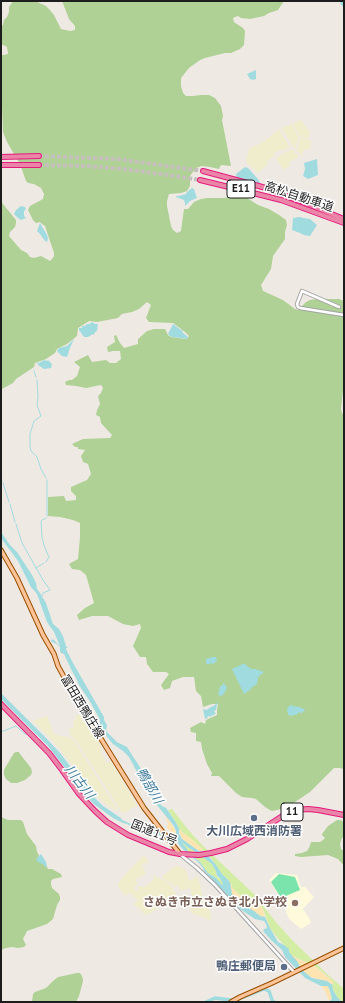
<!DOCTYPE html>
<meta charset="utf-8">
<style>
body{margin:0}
#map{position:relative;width:345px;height:1003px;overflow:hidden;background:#efe9e3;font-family:"PT Sans",sans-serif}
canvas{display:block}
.frame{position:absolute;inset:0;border:2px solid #1d1d1d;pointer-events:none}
</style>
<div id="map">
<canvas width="345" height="1003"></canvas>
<div class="frame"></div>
</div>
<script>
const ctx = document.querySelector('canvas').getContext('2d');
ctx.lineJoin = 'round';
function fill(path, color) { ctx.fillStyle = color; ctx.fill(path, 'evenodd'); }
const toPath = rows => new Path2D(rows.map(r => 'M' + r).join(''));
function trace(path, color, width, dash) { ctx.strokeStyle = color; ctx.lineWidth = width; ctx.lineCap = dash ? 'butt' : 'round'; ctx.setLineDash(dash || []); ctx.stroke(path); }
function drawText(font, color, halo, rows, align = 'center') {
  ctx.font = font + ' "PT Sans","Noto Sans JP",sans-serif'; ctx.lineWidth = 3; ctx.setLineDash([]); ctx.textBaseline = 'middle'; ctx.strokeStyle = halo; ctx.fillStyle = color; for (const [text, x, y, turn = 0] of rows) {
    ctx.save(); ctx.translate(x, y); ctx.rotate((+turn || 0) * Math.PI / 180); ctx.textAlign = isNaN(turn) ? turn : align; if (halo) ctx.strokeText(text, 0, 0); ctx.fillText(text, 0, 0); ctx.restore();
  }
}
fill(toPath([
 [276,873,297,875,301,887,305,887,314,897,303,909,309,918,311,923,301,929,289,919,281,899,269,880]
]), '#fffadc');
fill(toPath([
 [301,120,310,132,308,139,300,137,293,123],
 [292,124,299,138,295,149,281,128],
 [279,129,290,147,283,151,282,149,274,153,275,155,267,161,268,164,258,173,246,162,249,149,266,140],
 [300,138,311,141,310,149,304,150,302,153,304,157,296,150,298,147],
 [292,149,299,157,289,162,290,166,283,170,276,158],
 [79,715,80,715,90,728,91,727,98,737,98,741,102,750,101,753,107,763,111,761,137,805,127,812,122,813,75,739,71,737,69,729,74,727,73,721,76,720,75,716],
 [47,716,54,734,73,739,119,812,107,805,96,796,62,752,49,737,33,721],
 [144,855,149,862,142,865,146,874,136,879,137,885,134,888,136,891,138,891,138,886,145,887,153,880,154,875,156,877,162,879,171,885,179,901,156,909,151,913,145,915,139,908,133,904,138,901,130,893,125,896,119,888,118,884,121,879],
 [175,866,179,866,186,870,189,881,198,876,203,898,193,899,190,888,180,891,178,885,174,887,172,883,166,881,162,877],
 [204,899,210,911,211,921,203,917,191,913,189,901]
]), '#efedcc');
fill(toPath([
 [172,809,191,833,204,847,254,894,275,921,292,940,327,974,344,989,344,1002,341,1001,337,997,332,987,333,982,325,974,313,965,292,956,284,945,276,936,270,928,263,909,253,899,241,896,233,889,230,882,222,874,211,858,199,846,180,830,175,821,168,810],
 [178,839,189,848,196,852,212,864,216,871,217,877,220,878,222,882,223,886,216,878,208,873,200,862,194,857,180,843]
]), '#d3eda5');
fill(toPath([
 [13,1,35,1,46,6,49,9,54,15,61,29,70,31,75,30,75,26,69,19,62,1,284,1,278,10,269,13,264,16,250,19,241,18,238,16,233,18,234,22,243,28,245,31,244,45,240,49,231,53,225,53,205,58,200,60,189,68,181,78,181,86,183,93,186,96,193,96,201,95,209,95,215,98,221,106,223,116,222,120,231,166,221,165,219,169,210,167,202,166,196,168,190,176,190,186,187,191,181,193,169,194,167,201,167,206,171,226,173,230,177,233,181,231,184,209,188,209,194,202,201,199,207,198,224,198,236,195,240,195,244,196,258,205,269,209,279,215,286,220,287,225,285,232,285,239,273,256,271,269,261,285,263,291,283,300,295,309,298,310,306,302,310,300,317,299,339,299,344,301,344,382,341,409,342,413,344,416,344,769,339,768,334,768,310,792,286,808,272,811,270,810,265,807,256,799,252,798,242,797,236,793,219,776,211,776,212,773,207,764,202,749,201,742,196,741,196,733,191,732,190,728,201,722,205,724,206,720,217,715,217,710,218,704,212,704,203,707,201,696,196,691,194,677,183,677,172,681,170,688,164,690,161,685,169,674,166,672,153,672,147,664,146,657,140,657,133,646,141,628,140,624,133,626,123,624,108,616,92,616,79,620,77,615,85,608,94,603,86,575,80,570,72,569,69,564,78,559,80,537,80,523,73,520,60,517,48,516,48,497,64,496,66,501,76,500,76,496,71,491,71,487,87,480,91,474,88,464,83,462,81,456,85,450,78,449,78,447,75,447,72,444,83,439,110,438,112,435,101,423,100,417,96,415,97,410,100,404,98,396,101,393,103,388,101,385,86,388,76,386,66,385,65,382,69,380,72,380,77,376,80,367,74,362,88,355,92,362,106,360,110,363,116,363,121,359,120,351,113,351,108,352,107,347,115,342,114,336,116,335,120,343,124,348,138,344,138,339,147,331,154,329,165,329,168,335,171,337,186,339,189,336,185,332,173,323,149,322,146,318,151,305,147,302,139,309,132,312,122,314,118,318,97,322,89,321,78,328,77,336,67,344,57,349,55,353,46,359,35,363,34,367,16,379,13,383,2,389,1,389,1,200,3,204,16,220,16,223,15,227,10,232,9,236,21,250,27,253,30,257,34,258,41,256,50,261,52,259,54,256,54,253,45,226,42,224,40,222,36,223,33,220,28,210,30,206,43,199,44,194,41,188,34,184,28,183,26,181,20,164,7,142,3,132,2,107,1,106,1,56,3,55,8,54,7,47,1,44,1,27,3,25,4,20,7,17,9,12,9,7],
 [16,752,19,752,20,754,31,768,32,772,31,775,25,780,17,783,11,783,6,779,4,775,4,770,5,768,14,753],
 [1,817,8,820,21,820,23,822,27,834,36,846,37,852,39,855,38,857,46,867,47,867,48,869,52,869,61,874,62,877,53,879,51,881,51,884,52,888,59,894,60,897,60,900,57,905,53,919,47,924,27,931,23,939,26,945,24,947,18,948,12,947,6,948,1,950],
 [337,820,340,820,344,822,344,837,342,838,340,844,341,849,344,851,344,866,338,859,328,855,301,857,295,856,295,854,302,853,307,851,309,848,311,842,320,842,323,840,325,838,322,835,322,834,328,826],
 [77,973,80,973,82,976,83,981,79,996,76,1002,32,1002,33,994,35,992,46,988,53,981,58,977]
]), '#afd195');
fill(toPath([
 [165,815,175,829,176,837,175,838,174,837,167,827,168,823],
 [178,829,194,841,204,851,199,851,182,839],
 [230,882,233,889,238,894,241,896,250,897,258,903,263,909,265,917,260,916,254,911,240,903,232,894],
 [293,955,296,958,313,965,334,982,331,984,327,981,317,979,309,976,302,970,292,956],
 [321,986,327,986,329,988,332,1000,329,1000,328,999,326,993]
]), '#ffe4b1');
fill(toPath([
 [279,874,295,877,300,890,281,898,271,882]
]), '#7be3ac');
fill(toPath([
 [256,70,256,79,253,80,250,79,247,74],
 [317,159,318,175,308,179,303,176,305,169,304,163],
 [245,167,248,168,258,179,260,183,256,187,237,182,236,174],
 [192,188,194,189,197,198,190,201,185,206,185,203,184,200,176,197,176,196,179,196,186,194,187,192],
 [21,206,25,207,26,209,24,211,24,216,26,218,21,220,18,218,14,214,16,210],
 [300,217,303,218,310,219,317,225,310,236,304,235,300,233,292,230,293,218],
 [40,223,47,235,48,238,47,242,45,241,40,234,37,231],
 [92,322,95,324,98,324,97,331,95,332,94,335,93,334,88,337,84,337,79,330,79,328,82,328,82,326,85,326,87,324,90,324],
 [173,324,181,330,183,330,182,332,187,336,188,339,172,337,170,336,168,334],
 [74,339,70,348,67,357,62,356,57,351,59,348,67,346],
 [44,360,47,361,48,360,52,364,51,368,44,369,38,365,37,362,39,363],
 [1,532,10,545,17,552,32,575,36,583,37,589,40,593,46,603,53,624,59,629,63,636,66,646,68,648,66,648,66,649,73,663,104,717,104,720,107,725,106,731,117,742,127,747,159,797,159,802,162,806,166,808,175,821,180,830,179,829,179,833,182,839,199,851,204,851,216,865,222,874,230,882,232,894,240,903,254,911,260,916,265,917,270,928,278,942,284,945,289,949,289,952,297,961,302,970,312,978,327,981,331,984,332,984,333,990,337,997,342,1002,331,1002,330,1000,332,999,329,988,327,986,321,986,305,978,285,957,282,950,271,940,263,931,264,929,267,928,266,924,264,921,255,919,240,909,204,871,203,868,199,863,180,846,176,840,171,841,167,839,164,837,145,830,137,829,127,824,123,823,113,818,95,805,89,799,48,746,1,699,1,693,47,739,60,753,93,796,103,806,121,818,122,820,131,824,135,827,136,827,139,826,161,832,167,835,172,839,176,837,176,831,174,826,152,799,147,786,137,772,129,757,123,751,113,744,104,733,100,729,100,720,91,703,79,685,76,678,72,671,64,654,61,653,60,651,60,647,57,644,52,642,51,641,52,639,54,640,60,646,54,632,47,622,37,594,31,587,18,561,1,538],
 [178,839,189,848,196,852,212,864,216,871,217,876,220,878,222,882,223,886,216,878,208,873,200,862,194,857,180,843],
 [213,657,216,657,217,661,213,664,211,663,210,664,206,664,206,659],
 [243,664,245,664,248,667,252,669,255,669,264,672,258,677,257,684,251,688,251,689,244,694,232,669],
 [224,683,227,688,225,692,222,696,218,695,220,687],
 [217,702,217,704,216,710,214,711,216,714,214,714,213,716,211,715,211,717,209,716,207,717,208,718,205,719,203,709,207,710,209,708,215,705],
 [292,705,294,707,295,706,302,708,305,710,302,713,300,713,300,712,298,713,298,715,296,714,295,715,294,715,290,716,288,714,287,709,289,706],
 [41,854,46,862,47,867,46,867,44,865,40,863,36,860,37,858]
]), '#a0dbe0');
trace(toPath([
 [34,371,36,377],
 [37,380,38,397,37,405,41,416,34,421,30,434,30,447,31,451,37,457,41,469,46,478],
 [1,476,2,481],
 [47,480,47,516],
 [3,483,9,502],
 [10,504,15,522],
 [16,524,22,543,43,580,50,590,43,593,42,596],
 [46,562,49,557,48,555,44,545,42,537,41,521,46,518],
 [36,568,44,563],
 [1,732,16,726,25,734,28,734]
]), '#a0dbe0', 1);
trace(toPath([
 [342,1,342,3,344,5],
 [177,838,177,839,185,849],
 [234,1001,264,989,269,991,272,1000,274,1002],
 [206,1002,215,998,231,1000]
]), '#a0dbe0', 3.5);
trace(toPath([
 [39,156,117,159,203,171],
 [39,165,88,166,123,169,161,174,200,180]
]), '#c5c0bb', 4, [4, 2]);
const minor = toPath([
 [339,307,302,291,297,304,298,307,300,308,344,315],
 [181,855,197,868,215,885,294,972]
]);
const major = toPath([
 [1,550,17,578,43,635,54,654,58,666,75,697,144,808,180,854],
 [231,1002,240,997,272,983,344,948]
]);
const highway = toPath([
 [1,157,39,156],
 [1,165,39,165],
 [203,171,266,188,283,194,344,219],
 [200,180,237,189,281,200,344,223],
 [1,704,49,753,62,770,79,794,95,811,107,822,128,835,169,852,180,854,199,855,211,853,227,849,247,839,284,815,296,810,308,809,318,810,344,815]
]);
trace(minor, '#a4a4a4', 4.5);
trace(major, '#974f00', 5.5);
trace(highway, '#e31a7c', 6);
trace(minor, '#fff', 2.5);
trace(major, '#ffc398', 3.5);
trace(highway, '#eb85a7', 4);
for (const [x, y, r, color] of [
 [254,818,4,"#5c6f8a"],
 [295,903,4,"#8d6e63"],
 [284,967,4,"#5c6f8a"]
]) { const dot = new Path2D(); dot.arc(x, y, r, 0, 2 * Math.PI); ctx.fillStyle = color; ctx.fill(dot); trace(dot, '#fff', 1.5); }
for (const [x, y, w] of [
 [241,189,28],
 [292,812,22]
]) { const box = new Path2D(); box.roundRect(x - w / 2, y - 9, w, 18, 3); ctx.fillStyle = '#fff'; ctx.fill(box); trace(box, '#1d1d1d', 1); }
drawText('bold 11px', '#1d1d1d', null, [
 ["E11",241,189],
 ["11",292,812]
]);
drawText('12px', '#1d1d1d', '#fff', [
 ["高松自動車道",299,197,18],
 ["富田西鴨庄線",82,707,59],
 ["国道11号",154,833,22]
]);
drawText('bold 12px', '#4e5e75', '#fff', [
 ["大川広域西消防署",254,832],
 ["鴨庄郵便局",276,967,"right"]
]);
drawText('bold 12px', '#785e54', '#fff', [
 ["さぬき市立さぬき北小学校",287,903]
], 'right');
drawText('italic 13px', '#3c7a9a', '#fff', [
 ["川古川",79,782,52],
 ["鴨部川",149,786,60]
]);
</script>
